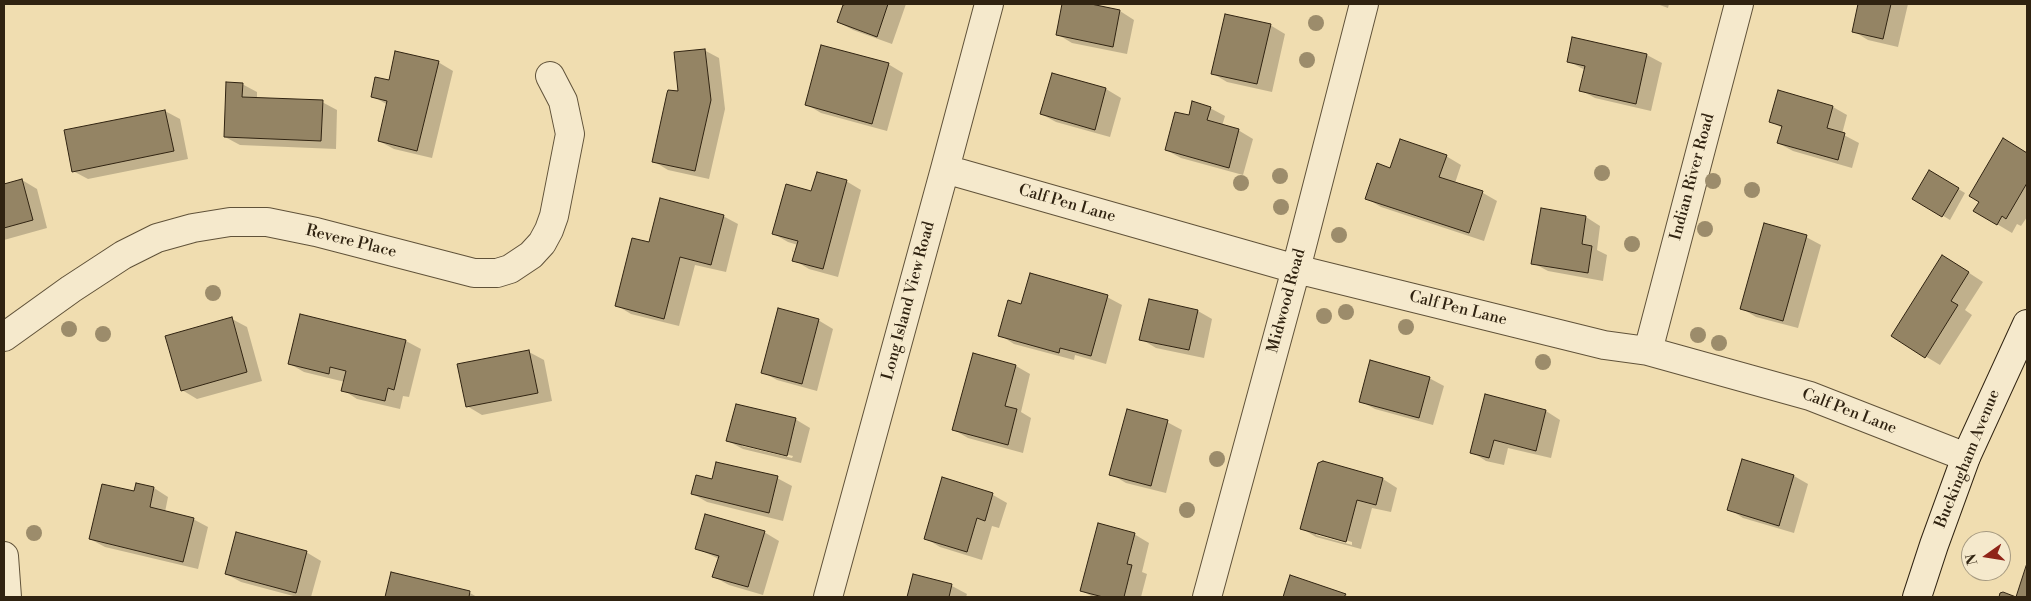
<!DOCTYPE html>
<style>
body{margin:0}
#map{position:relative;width:2031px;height:601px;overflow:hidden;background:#f0ddb0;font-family:"Libre Bodoni",serif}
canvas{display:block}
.frame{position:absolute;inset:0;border:5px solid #302311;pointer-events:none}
.north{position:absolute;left:1961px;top:531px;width:50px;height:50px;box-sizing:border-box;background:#f5e9cc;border:1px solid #a69a81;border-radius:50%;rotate:257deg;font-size:14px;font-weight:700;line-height:20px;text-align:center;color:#302311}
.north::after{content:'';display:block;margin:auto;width:18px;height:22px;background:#8f2418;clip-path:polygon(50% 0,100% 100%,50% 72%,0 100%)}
</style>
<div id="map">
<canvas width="2031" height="601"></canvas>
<div class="frame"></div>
<div class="north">N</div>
</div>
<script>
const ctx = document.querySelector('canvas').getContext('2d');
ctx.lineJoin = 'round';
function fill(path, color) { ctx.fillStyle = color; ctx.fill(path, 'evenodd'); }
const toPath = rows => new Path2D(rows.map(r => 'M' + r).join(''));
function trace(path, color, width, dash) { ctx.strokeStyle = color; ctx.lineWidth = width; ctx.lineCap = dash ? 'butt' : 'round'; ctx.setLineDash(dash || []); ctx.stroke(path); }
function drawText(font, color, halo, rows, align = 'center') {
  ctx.font = font + ' "Libre Bodoni",serif'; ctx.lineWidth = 4; ctx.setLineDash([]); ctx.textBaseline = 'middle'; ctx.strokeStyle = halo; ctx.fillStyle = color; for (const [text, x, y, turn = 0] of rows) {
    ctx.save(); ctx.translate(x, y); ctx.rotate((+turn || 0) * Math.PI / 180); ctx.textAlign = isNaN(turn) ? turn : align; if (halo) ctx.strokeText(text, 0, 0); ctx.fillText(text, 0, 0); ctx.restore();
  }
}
fill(toPath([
 [849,4,906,4,892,44,853,30,838,22],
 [1064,4,1085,4,1120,11,1134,20,1127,54,1072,43,1057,34],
 [1657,4,1669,4,1668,8],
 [1859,4,1908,4,1898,47,1868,40,1853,31],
 [1270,25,1285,34,1272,92,1227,82,1212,73],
 [1573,38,1647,55,1662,63,1651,111,1595,98,1580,90,1585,70,1568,61],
 [704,50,719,58,725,109,709,179,668,170,653,161,680,92],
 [438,62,453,71,432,158,394,149,379,141,388,105,372,96,390,82],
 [888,64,903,73,887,131,821,113,806,104],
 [1052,74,1106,89,1121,98,1110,137,1056,122,1041,114],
 [242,84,257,92,257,99,322,102,337,110,336,149,240,145,225,137],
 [1833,107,1847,115,1842,134,1859,143,1852,168,1793,151,1778,143,1782,128,1770,121],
 [1210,108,1225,116,1222,126,1238,130,1253,139,1243,175,1181,158,1166,150,1190,117],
 [165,111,180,119,188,159,88,179,73,171,65,131],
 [2003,140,2027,154,2027,217,2021,226,2017,224,2012,233,1975,211,1980,202],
 [1446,156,1461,165,1455,183,1483,193,1497,201,1484,241,1381,207,1366,198,1391,169],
 [1930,172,1965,193,1950,220,1914,198],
 [22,180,37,189,47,228,4,240,4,185],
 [846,181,861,190,838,277,809,269,794,260,798,245,788,242,774,234,812,193],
 [723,216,738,224,726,272,695,265,679,326,631,314,616,305,650,244],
 [1586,217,1600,226,1597,250,1607,255,1603,281,1548,271,1533,263],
 [1806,237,1821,245,1798,328,1756,317,1741,308],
 [1957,265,1983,282,1965,310,1972,315,1940,365,1892,336],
 [1107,297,1122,305,1106,364,1075,355,1074,360,1014,344,1000,335,1022,306],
 [1198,311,1212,319,1204,358,1156,348,1141,339],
 [301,316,406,341,421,349,409,397,403,396,400,409,357,399,343,390,345,382,304,372,290,364],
 [232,319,247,327,262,381,197,399,182,390],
 [818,320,833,329,817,391,777,380,762,372],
 [529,352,544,360,552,401,482,415,467,406],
 [974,355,1016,366,1030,374,1021,412,1031,418,1023,453,968,438,954,430],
 [1429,378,1444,386,1433,425,1375,409,1360,401],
 [1546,411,1560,420,1551,458,1508,448,1504,465,1486,461,1472,452],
 [795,419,810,428,801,463,743,449,728,441],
 [742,444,793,456,792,458,742,446],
 [1167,422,1182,430,1166,493,1126,483,1111,474],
 [1743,461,1794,476,1808,484,1794,533,1743,518,1729,509],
 [1323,463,1383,479,1397,488,1391,512,1372,508,1361,549,1316,537,1301,528],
 [1316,532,1352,542,1352,545,1316,535],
 [777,478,792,486,783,521,707,502,693,494,713,481],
 [137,484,154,488,168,497,165,512,193,519,208,527,198,569,105,547,90,539,135,493],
 [993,495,1007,503,999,528,992,526,982,560,940,547,925,538],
 [764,532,779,541,763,595,729,585,714,577,719,559,696,548],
 [1134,534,1149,543,1142,572,1147,574,1141,597,1093,597,1082,591],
 [306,552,321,561,311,597,297,597,241,582,226,574],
 [392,573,470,593,477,597,386,597],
 [914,575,952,586,967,594,966,597,908,597],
 [1291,577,1345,595,1349,597,1284,597]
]), '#0003');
const building = toPath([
 [847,4,888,4,877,37,837,22,843,5,847,4],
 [1062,4,1091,4,1120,10,1113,47,1056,35,1062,4],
 [1858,4,1891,4,1883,39,1852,32,1858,4],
 [1225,14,1271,24,1257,84,1211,74,1225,14],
 [1572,37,1647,54,1636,104,1579,91,1585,66,1567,62,1572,37],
 [821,45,889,63,872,124,805,105,821,45],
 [705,49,711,100,695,171,652,162,667,93,668,90,678,91,674,52,705,49],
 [395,51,439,61,417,151,378,141,387,101,371,97,375,77,389,80,395,51],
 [1052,73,1106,88,1095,130,1040,114,1052,73],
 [226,82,243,83,242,97,323,100,321,141,224,137,226,82],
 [1778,90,1833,106,1827,128,1845,133,1838,160,1777,143,1782,126,1769,122,1778,90],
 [1192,101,1211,107,1207,120,1239,129,1229,168,1165,150,1175,112,1189,115,1192,101],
 [165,110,174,151,72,172,64,130,165,110],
 [2003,138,2027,153,2027,183,2006,219,2002,216,1997,225,1973,211,1979,202,1969,196,2003,138],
 [1400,139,1447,155,1439,177,1483,191,1469,233,1365,199,1377,163,1390,168,1400,139],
 [1929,170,1959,188,1942,217,1912,199,1929,170],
 [817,172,847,180,823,269,792,261,798,241,772,234,786,184,811,191,817,172],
 [22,179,33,220,4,228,4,184,22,179],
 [660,198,724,215,711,265,680,257,664,319,615,306,632,238,649,242,660,198],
 [1541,208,1586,216,1582,244,1592,246,1588,273,1531,264,1541,208],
 [1764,223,1807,235,1783,321,1740,309,1764,223],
 [1942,255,1969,272,1951,301,1958,305,1925,358,1891,336,1942,255],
 [1030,273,1108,295,1091,356,1060,348,1059,353,998,336,1008,300,1021,304,1030,273],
 [1149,299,1198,310,1189,350,1139,340,1149,299],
 [778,308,819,319,802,384,761,373,778,308],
 [300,314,406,340,394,390,388,388,385,401,341,391,346,371,330,367,329,374,288,364,300,314],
 [232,317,247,372,181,391,165,336,232,317],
 [529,350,538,393,466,407,457,364,529,350],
 [973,353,1016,365,1005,406,1017,409,1008,445,952,430,973,353],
 [1370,360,1430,377,1419,418,1359,402,1370,360],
 [1485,394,1546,410,1536,451,1494,440,1489,458,1470,453,1485,394],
 [736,404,796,418,787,456,726,441,736,404],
 [1127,409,1168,420,1151,486,1109,475,1127,409],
 [1742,459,1794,475,1779,526,1727,510,1742,459],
 [1323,461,1383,478,1376,505,1357,500,1346,542,1300,529,1318,463,1323,461],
 [716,462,778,476,769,513,691,494,696,475,712,479,716,462],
 [942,477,993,493,985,521,977,518,967,552,924,539,942,477],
 [136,483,154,487,150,507,194,518,183,562,89,539,102,484,134,491,136,483],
 [705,514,765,531,748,587,712,577,719,556,695,549,705,514],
 [1098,523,1135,533,1127,564,1132,565,1124,597,1103,597,1080,591,1098,523],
 [236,532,307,551,296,593,225,574,236,532],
 [2027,563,2027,597,1999,597,2000,593,2003,592,2016,597,2027,563],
 [391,572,470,591,469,597,385,597,391,572],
 [913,574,952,584,949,597,907,597,913,574],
 [1290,575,1346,594,1344,597,1283,597,1290,575]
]);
fill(building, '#948464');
trace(building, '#302311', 1);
const street = toPath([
 [945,169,1296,269,1604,345,1648,351,1810,396,1966,457],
 [4,337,71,289,123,255,157,238,193,228,230,222,267,222,316,232,474,273,497,273,510,269,531,255,542,243,549,230,554,216,570,134,563,101,550,76],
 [1648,351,1739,4],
 [4,556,7,597],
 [828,597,945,169,989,4],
 [1207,597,1296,269,1364,4]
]);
const secondary = toPath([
 [1917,597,1934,545,1966,457,2027,324]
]);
trace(street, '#605239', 30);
trace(secondary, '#302311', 30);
trace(street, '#f5e9cc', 28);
trace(secondary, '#f5e9cc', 28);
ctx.fillStyle = '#9c8c6b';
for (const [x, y] of [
 [1316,23],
 [1307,60],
 [1602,173],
 [1280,176],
 [1713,181],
 [1241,183],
 [1752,190],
 [1281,207],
 [1705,229],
 [1339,235],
 [1632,244],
 [213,293],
 [1346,312],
 [1324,316],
 [1406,327],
 [69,329],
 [103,334],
 [1698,335],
 [1719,343],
 [1543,362],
 [1217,459],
 [1187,510],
 [34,533]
]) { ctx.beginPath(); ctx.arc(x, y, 8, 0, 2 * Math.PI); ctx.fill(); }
drawText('16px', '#302311', '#f5e9cc', [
 ["Indian River Road",1693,177,-75],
 ["Calf Pen Lane",1067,204,16],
 ["Revere Place",351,242,14],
 ["Long Island View Road",909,301,-75],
 ["Midwood Road",1287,301,-75],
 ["Calf Pen Lane",1458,309,14],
 ["Calf Pen Lane",1849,412,21],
 ["Buckingham Avenue",1968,459,-68]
]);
</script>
